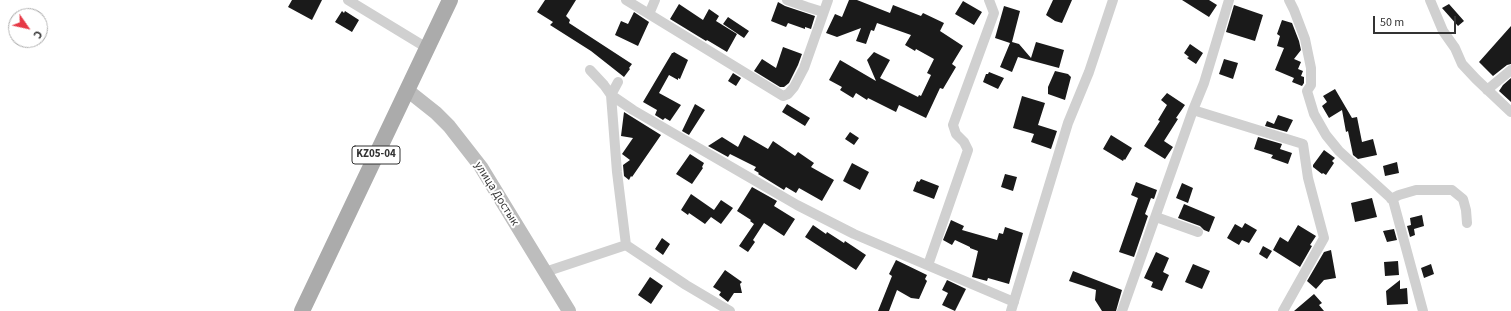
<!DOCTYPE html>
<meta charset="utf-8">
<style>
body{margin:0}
#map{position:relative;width:1511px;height:311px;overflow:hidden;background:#fff;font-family:"Source Sans 3",sans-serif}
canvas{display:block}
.north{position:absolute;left:8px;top:8px;width:40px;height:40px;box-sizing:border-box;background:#fff;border:1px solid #adadad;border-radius:50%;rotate:124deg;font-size:11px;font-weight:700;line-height:16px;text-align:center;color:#333}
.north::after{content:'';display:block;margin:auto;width:14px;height:18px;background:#e63946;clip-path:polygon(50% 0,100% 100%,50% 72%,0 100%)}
.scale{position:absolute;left:1373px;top:16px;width:83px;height:18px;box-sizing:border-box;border:2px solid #333;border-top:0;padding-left:5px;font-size:12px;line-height:14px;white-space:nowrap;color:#333;-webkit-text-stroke:3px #fff;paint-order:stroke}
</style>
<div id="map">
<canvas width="1511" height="311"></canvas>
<div class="north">С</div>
<div class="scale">50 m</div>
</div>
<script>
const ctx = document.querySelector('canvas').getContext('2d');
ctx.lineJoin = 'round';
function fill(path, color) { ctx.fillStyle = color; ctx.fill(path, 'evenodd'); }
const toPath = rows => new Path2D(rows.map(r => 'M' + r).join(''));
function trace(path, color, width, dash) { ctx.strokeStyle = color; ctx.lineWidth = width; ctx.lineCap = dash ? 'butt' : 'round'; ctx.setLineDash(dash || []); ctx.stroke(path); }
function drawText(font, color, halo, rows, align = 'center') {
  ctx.font = font + ' "Source Sans 3",sans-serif'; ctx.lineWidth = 4; ctx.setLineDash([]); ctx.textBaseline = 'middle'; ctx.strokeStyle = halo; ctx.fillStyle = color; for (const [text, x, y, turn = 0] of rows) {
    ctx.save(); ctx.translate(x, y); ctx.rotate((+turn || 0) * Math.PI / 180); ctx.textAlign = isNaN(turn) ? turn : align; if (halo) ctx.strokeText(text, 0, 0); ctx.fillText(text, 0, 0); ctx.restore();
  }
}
fill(toPath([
 [292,0,322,0,312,20,288,7],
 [545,0,576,0,566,16,570,20,569,23,632,64,629,68,630,69,624,77,591,51,550,25,553,22,537,12],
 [849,0,857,0,890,13,893,5,921,16,923,13,944,23,940,31,963,46,952,64,956,67,943,89,940,88,926,118,899,105,896,112,868,98,867,100,856,93,853,98,840,90,842,87,829,80,840,60,876,81,867,60,874,52,890,60,880,78,918,97,919,95,921,96,931,75,927,73,934,59,916,49,915,51,905,45,911,35,877,23,874,31,871,30,866,44,856,41,861,28,837,37,826,33,835,14,842,17],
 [1053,0,1072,0,1062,23,1055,21,1046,15],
 [1182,0,1209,0,1217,5,1209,17],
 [963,1,982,12,974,25,955,14],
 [778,2,785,6,815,16,811,29,805,27,805,29,788,23,786,27,771,21],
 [679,4,703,20,709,9,719,16,716,21,737,34,727,52,707,40,706,41,670,19],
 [1449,4,1464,21,1458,26,1442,8],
 [1234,5,1263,15,1255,41,1226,32],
 [1004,6,1020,11,1012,42,1019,44,1031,58,1036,42,1064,50,1059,68,1018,57,1012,72,1000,67,1010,43,995,38],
 [342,11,344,13,345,11,359,20,352,32,335,22],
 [634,12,649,22,638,46,615,35,621,21,628,24],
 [728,17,749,31,744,38,723,24],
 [1282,20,1292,23,1299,41,1301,50,1294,59,1301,62,1298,69,1303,71,1301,76,1304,77,1304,83,1302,86,1292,82,1294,78,1275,70,1284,48,1277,46,1280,36,1277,34],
 [1511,26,1511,64,1507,65,1493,76,1479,62],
 [1190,44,1203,53,1196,64,1187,58,1189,57,1184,53],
 [783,47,802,54,798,65,789,83,784,87,780,87,754,71,762,59,776,68],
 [674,52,688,60,680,79,678,78,678,80,669,75,659,93,681,105,670,121,665,118,663,120,655,115,657,110,643,102,672,53,673,53],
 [1224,59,1238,63,1233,79,1219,74],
 [1055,71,1068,74,1071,77,1065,100,1048,94,1048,87],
 [989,72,1004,78,998,89,983,82,986,74,988,74],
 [733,73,741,78,736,86,728,81],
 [1511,78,1511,102,1499,91,1503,85],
 [1335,89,1352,118,1357,117,1362,142,1373,139,1377,155,1358,159,1353,155,1348,131,1346,132,1342,110,1329,118,1322,106,1327,102,1323,96],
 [1167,93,1185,105,1176,118,1178,119,1164,141,1173,147,1165,159,1144,146,1160,121,1158,120,1167,105,1161,100],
 [1022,96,1045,103,1038,125,1057,131,1051,149,1031,142,1034,134,1013,128],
 [695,104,705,110,689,135,682,131],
 [787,104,810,118,805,126,782,112],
 [624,112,661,135,632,177,631,176,629,180,624,176,623,165,630,160,622,154,633,138,621,136],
 [1278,115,1293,120,1287,132,1265,126,1267,121,1274,124],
 [850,132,859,138,854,145,845,139],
 [744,135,768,149,773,141,795,156,798,152,814,163,811,167,834,180,822,201,799,188,796,193,786,187,784,190,758,174,759,173,754,170,756,167,730,154,728,157,708,146,722,137,738,147],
 [1111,135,1132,148,1125,160,1124,159,1123,161,1103,149],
 [1258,137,1282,144,1280,149,1292,153,1288,164,1271,158,1273,155,1254,149],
 [1324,150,1335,158,1332,161,1334,163,1326,175,1323,173,1322,174,1313,167,1313,165],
 [690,154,704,163,702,167,703,168,692,184,676,174],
 [1397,162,1399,173,1385,176,1383,166],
 [852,163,869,172,860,190,843,181],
 [1005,174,1017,177,1013,191,1001,187],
 [921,179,939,186,934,199,913,191,917,181,919,182],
 [1136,182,1157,190,1154,199,1151,198,1145,214,1148,216,1134,257,1119,252,1138,198,1131,195],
 [1182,183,1193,188,1188,203,1176,198],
 [752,187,777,201,774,206,795,219,784,236,764,223,753,240,755,242,748,252,739,246,754,224,750,221,751,220,737,211],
 [691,194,714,210,721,200,733,208,721,224,711,217,705,224,689,213,688,215,681,210],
 [1372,198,1377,217,1355,222,1351,203],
 [1184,204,1215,217,1209,232,1204,230,1200,226,1178,218],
 [1422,215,1424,226,1414,229,1415,235,1410,237,1407,226,1411,225,1410,218],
 [951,220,964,226,962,230,997,240,999,233,1003,234,1005,227,1023,233,1009,284,988,278,987,281,972,277,978,251,970,248,970,247,955,240,952,245,943,240],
 [1245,223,1257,230,1249,243,1242,240,1239,245,1227,238,1235,224,1242,228],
 [813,225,826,234,827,232,844,243,845,241,866,255,856,270,805,237],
 [1298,225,1316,236,1310,245,1312,246,1300,267,1273,250,1280,237,1288,242],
 [1394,229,1397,240,1387,242,1383,231],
 [662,238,670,244,663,255,655,249],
 [1263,246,1272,251,1267,259,1259,254],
 [1331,250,1336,278,1324,280,1316,289,1307,281,1324,252],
 [1156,252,1169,258,1163,272,1169,275,1162,291,1151,287,1153,282,1144,278],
 [896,260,927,275,925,279,927,281,919,299,911,298,897,290,889,311,878,311,892,276,889,274],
 [1398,261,1399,275,1385,276,1384,262],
 [1193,264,1210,271,1202,289,1185,282],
 [1431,264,1434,274,1424,278,1421,268],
 [725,270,742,282,740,284,742,293,734,293,728,302,719,295,721,292,713,287],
 [1073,271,1122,290,1116,311,1102,311,1095,300,1096,290,1069,281],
 [650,277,663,286,651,304,638,295],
 [947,280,966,289,955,311,942,305,948,293,942,290],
 [1400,280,1400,289,1407,288,1408,304,1387,305,1386,291],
 [1314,294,1322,303,1319,305,1324,311,1294,311]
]), '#1a1a1a');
trace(toPath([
 [348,0,427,48],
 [626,0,783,96,788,94,794,87,804,68,828,0],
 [787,0,807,7,823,12],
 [1289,0,1294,10,1305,39,1311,68,1311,85,1307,91,1314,114,1326,135,1339,151,1393,200,1423,311],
 [1430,0,1443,31,1455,48,1462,64,1476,79,1511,112],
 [649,14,655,0],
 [590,70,604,85,611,95,617,172,626,245,686,285,730,311],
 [618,82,611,95,633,110,797,205,854,234,1014,302],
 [1487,90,1511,70],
 [1193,110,1303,144,1308,178,1324,238,1283,311],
 [1391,199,1399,195,1416,190,1452,190,1463,199,1466,210,1467,223],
 [1156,217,1198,232],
 [928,265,968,150,964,142,956,134,953,125,994,13,989,0],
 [545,272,626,245],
 [1011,311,1068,123,1089,72,1113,0],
 [1122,311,1193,110,1204,83,1229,0]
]), '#d0d0d0', 10);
trace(toPath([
 [407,90,436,113,449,126,481,167,569,311]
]), '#bdbdbd', 14);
trace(toPath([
 [302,311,450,0]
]), '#ababab', 16);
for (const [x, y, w] of [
 [376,155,48]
]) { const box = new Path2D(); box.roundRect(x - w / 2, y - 9, w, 18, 3); ctx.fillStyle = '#fff'; ctx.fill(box); trace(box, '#333', 1); }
drawText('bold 11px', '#333', null, [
 ["KZ05-04",376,155]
]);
drawText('12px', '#333', '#fff', [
 ["улица Достык",496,194,58]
]);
</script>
